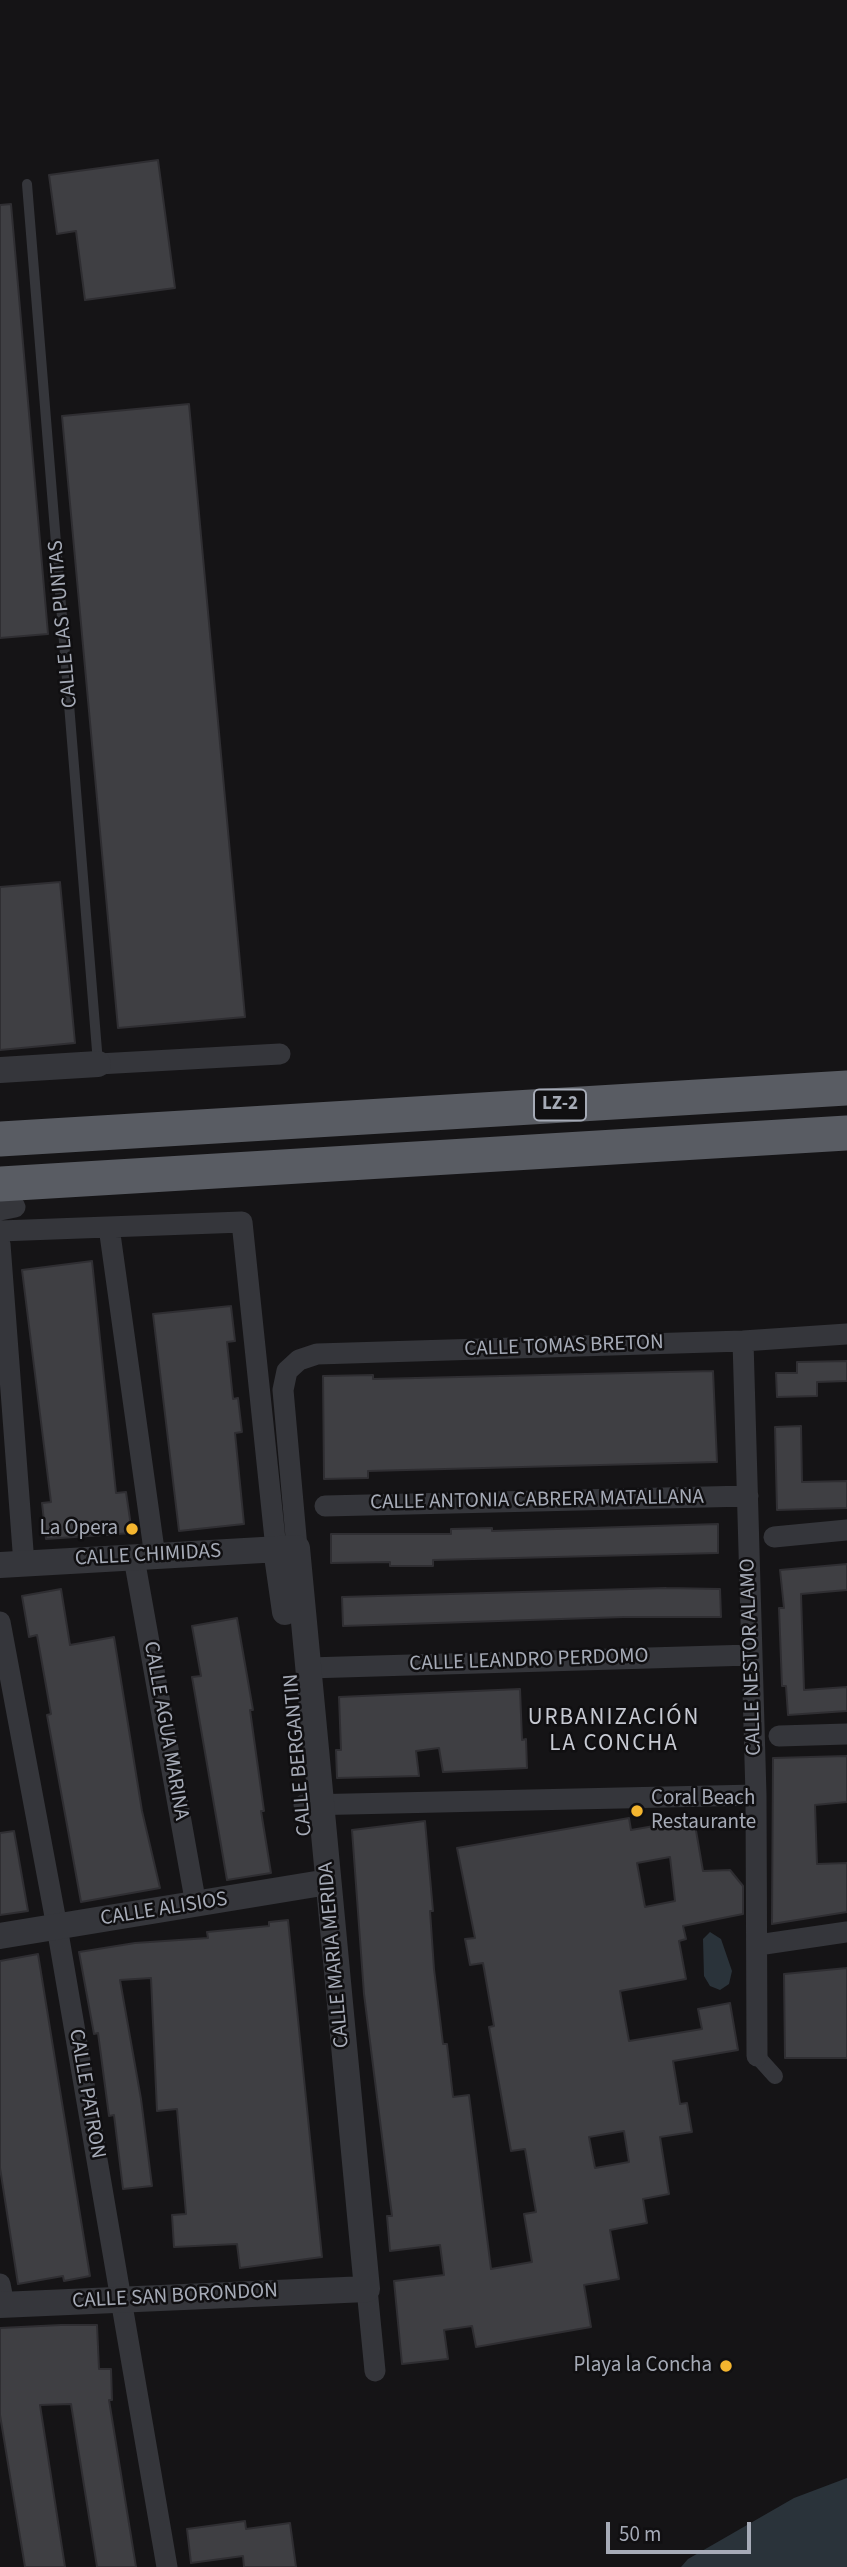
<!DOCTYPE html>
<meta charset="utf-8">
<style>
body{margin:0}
#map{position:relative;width:847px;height:2567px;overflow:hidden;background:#151416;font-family:"Source Sans 3",sans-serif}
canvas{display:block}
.scale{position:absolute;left:606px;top:2522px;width:145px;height:32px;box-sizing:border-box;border:4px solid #a6abb7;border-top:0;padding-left:9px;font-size:21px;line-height:24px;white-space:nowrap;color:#a6abb7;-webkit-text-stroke:5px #100f11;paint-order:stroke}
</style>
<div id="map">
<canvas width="847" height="2567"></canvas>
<div class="scale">50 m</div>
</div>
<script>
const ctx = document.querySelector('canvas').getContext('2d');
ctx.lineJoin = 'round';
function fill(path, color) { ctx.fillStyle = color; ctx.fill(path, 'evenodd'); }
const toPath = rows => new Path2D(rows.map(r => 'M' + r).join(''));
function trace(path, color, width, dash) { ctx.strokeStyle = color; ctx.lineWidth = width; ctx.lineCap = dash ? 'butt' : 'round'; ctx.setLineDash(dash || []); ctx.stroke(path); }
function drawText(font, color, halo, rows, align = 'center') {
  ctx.font = font + ' "Source Sans 3",sans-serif'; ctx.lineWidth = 5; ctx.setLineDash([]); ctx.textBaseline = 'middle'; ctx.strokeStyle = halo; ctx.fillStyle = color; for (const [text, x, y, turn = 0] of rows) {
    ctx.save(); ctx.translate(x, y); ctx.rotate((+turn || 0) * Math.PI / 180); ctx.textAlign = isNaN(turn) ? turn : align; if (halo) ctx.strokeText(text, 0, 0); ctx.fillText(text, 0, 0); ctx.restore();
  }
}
fill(toPath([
 [710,1932,721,1939,732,1971,729,1984,720,1990,710,1986,704,1976,703,1939],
 [847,2478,847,2567,681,2567,688,2559,794,2498]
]), '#2a333a');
const building = toPath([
 [158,160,175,288,85,300,76,231,57,234,49,175,158,160],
 [11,204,48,634,0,638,0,205,11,204],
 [189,404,245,1017,118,1028,62,416,189,404],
 [60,882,75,1043,0,1050,0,887,60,882],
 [92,1261,116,1493,126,1492,132,1533,46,1539,42,1503,51,1502,22,1270,92,1261],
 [231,1306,235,1341,227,1342,233,1399,238,1398,242,1432,235,1433,244,1524,179,1531,153,1314,231,1306],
 [847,1361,847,1381,817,1382,817,1396,777,1397,776,1373,797,1373,797,1362,847,1361],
 [713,1371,717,1462,368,1471,368,1478,324,1479,323,1376,373,1375,373,1379,713,1371],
 [801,1426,802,1482,847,1481,847,1508,777,1510,775,1427,801,1426],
 [718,1524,718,1553,433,1560,433,1566,390,1566,390,1562,331,1563,331,1534,451,1534,451,1529,492,1528,492,1531,718,1524],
 [847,1564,847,1590,801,1594,804,1690,847,1687,847,1711,788,1715,786,1686,782,1686,779,1608,784,1608,780,1570,847,1564],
 [666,1588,720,1589,721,1617,624,1617,343,1626,342,1597,666,1588],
 [61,1589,70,1645,114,1637,142,1811,160,1888,81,1902,47,1715,51,1714,37,1635,29,1637,22,1596,61,1589],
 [237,1618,253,1710,250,1710,264,1811,261,1811,271,1873,227,1880,192,1677,201,1676,192,1626,237,1618],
 [520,1689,522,1740,526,1739,527,1768,443,1772,439,1748,416,1751,419,1776,337,1778,336,1750,341,1750,339,1697,520,1689],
 [847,1756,847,1802,815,1805,817,1864,847,1863,847,1912,772,1924,773,1758,847,1756],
 [629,1818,631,1830,694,1819,703,1871,730,1870,743,1886,743,1914,683,1926,686,1939,679,1941,686,1979,620,1991,629,2041,702,2029,698,2009,730,2003,738,2050,673,2061,680,2104,687,2103,692,2132,660,2137,669,2194,643,2199,647,2223,610,2230,619,2279,584,2285,591,2327,476,2347,472,2326,444,2330,448,2359,402,2364,394,2281,444,2275,440,2245,390,2251,387,2216,392,2216,364,1994,352,1830,425,1821,433,1911,430,1911,434,1969,443,2044,447,2044,453,2097,469,2095,491,2269,532,2262,524,2214,536,2212,525,2149,511,2151,489,2027,494,2026,483,1963,470,1965,465,1939,475,1938,457,1848,629,1818],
 [670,1857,675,1901,645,1907,637,1863,670,1857],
 [624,2131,629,2162,595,2168,589,2137,624,2131],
 [14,1831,28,1911,0,1915,0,1833,14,1831],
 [288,1920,322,2257,240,2268,237,2244,174,2247,172,2215,186,2214,177,2109,157,2111,151,1978,120,1980,141,2099,152,2186,123,2189,114,2115,109,2116,98,2033,94,2034,79,1952,135,1943,208,1938,207,1932,269,1926,269,1922,288,1920],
 [38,1954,90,2276,64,2281,63,2276,18,2284,0,2168,0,1961,38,1954],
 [847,1968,847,2058,785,2058,784,1974,847,1968],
 [61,2325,97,2325,99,2369,111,2369,112,2400,109,2400,136,2567,97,2567,71,2404,40,2405,65,2567,25,2567,0,2415,0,2328,61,2325],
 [245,2521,246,2529,290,2523,296,2567,244,2567,243,2556,191,2563,187,2529,245,2521]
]);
fill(building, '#3f3f43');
trace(building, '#2f2e32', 2);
trace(toPath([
 [27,184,98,1063]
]), '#35363b', 10);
trace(toPath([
 [757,2056,775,2076]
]), '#35363b', 16);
trace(toPath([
 [98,1064,280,1054],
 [0,1210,15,1207],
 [109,1227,155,1557],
 [0,1231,242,1222,276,1549],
 [0,1244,24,1564],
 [743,1341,756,1795,757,2056],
 [325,1506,748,1496],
 [774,1537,847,1530],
 [297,1548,283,1390,287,1371,299,1360,317,1354,743,1341,847,1334],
 [134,1558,196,1905],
 [0,1622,57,1927,167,2567],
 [308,1668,751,1655],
 [779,1736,847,1734],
 [304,1805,756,1795],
 [758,1945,847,1932],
 [0,2284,4,2305],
 [367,2289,375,2371]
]), '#35363b', 21);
trace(toPath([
 [0,1070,98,1064],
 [276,1549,285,1612],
 [0,1565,297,1548,367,2289,0,2305],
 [0,1936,328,1882]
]), '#35363b', 26);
trace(toPath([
 [0,1139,847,1088],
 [0,1184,847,1133]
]), '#595c63', 35);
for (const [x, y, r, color] of [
 [132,1529,7,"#f4b52f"],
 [637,1811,7,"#f4b52f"],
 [726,2366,7,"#f4b52f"]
]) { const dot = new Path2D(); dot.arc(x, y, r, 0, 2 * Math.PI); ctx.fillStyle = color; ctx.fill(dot); trace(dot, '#100f11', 2.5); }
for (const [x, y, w] of [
 [560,1105,52]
]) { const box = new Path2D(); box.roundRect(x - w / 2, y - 15.5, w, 31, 5); ctx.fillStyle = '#100f11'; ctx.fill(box); trace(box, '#a6abb7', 2); }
drawText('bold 19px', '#a6abb7', null, [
 ["LZ-2",560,1105]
]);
drawText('21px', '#a6abb7', '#100f11', [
 ["CALLE LAS PUNTAS",64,624,-95],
 ["CALLE TOMAS BRETON",564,1347,-2],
 ["CALLE ANTONIA CABRERA MATALLANA",537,1501,-1],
 ["CALLE CHIMIDAS",148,1556,-3],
 ["CALLE NESTOR ALAMO",752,1657,-92],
 ["CALLE LEANDRO PERDOMO",529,1661,-2],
 ["CALLE AGUA MARINA",165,1731,80],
 ["CALLE BERGANTIN",299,1755,-95],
 ["CALLE ALISIOS",164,1910,-9],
 ["CALLE MARIA MERIDA",335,1955,-95],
 ["CALLE PATRON",86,2094,80],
 ["CALLE SAN BORONDON",175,2297,-3]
]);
drawText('21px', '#a6abb7', '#100f11', [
 ["La Opera",118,1529],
 ["Coral Beach",651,1799,"left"],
 ["Restaurante",651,1823,"left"],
 ["Playa la Concha",712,2366]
], 'right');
ctx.letterSpacing = '2px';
drawText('23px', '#c7cad3', '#100f11', [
 ["URBANIZACIÓN",614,1719],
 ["LA CONCHA",614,1745]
]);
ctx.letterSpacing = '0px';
</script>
